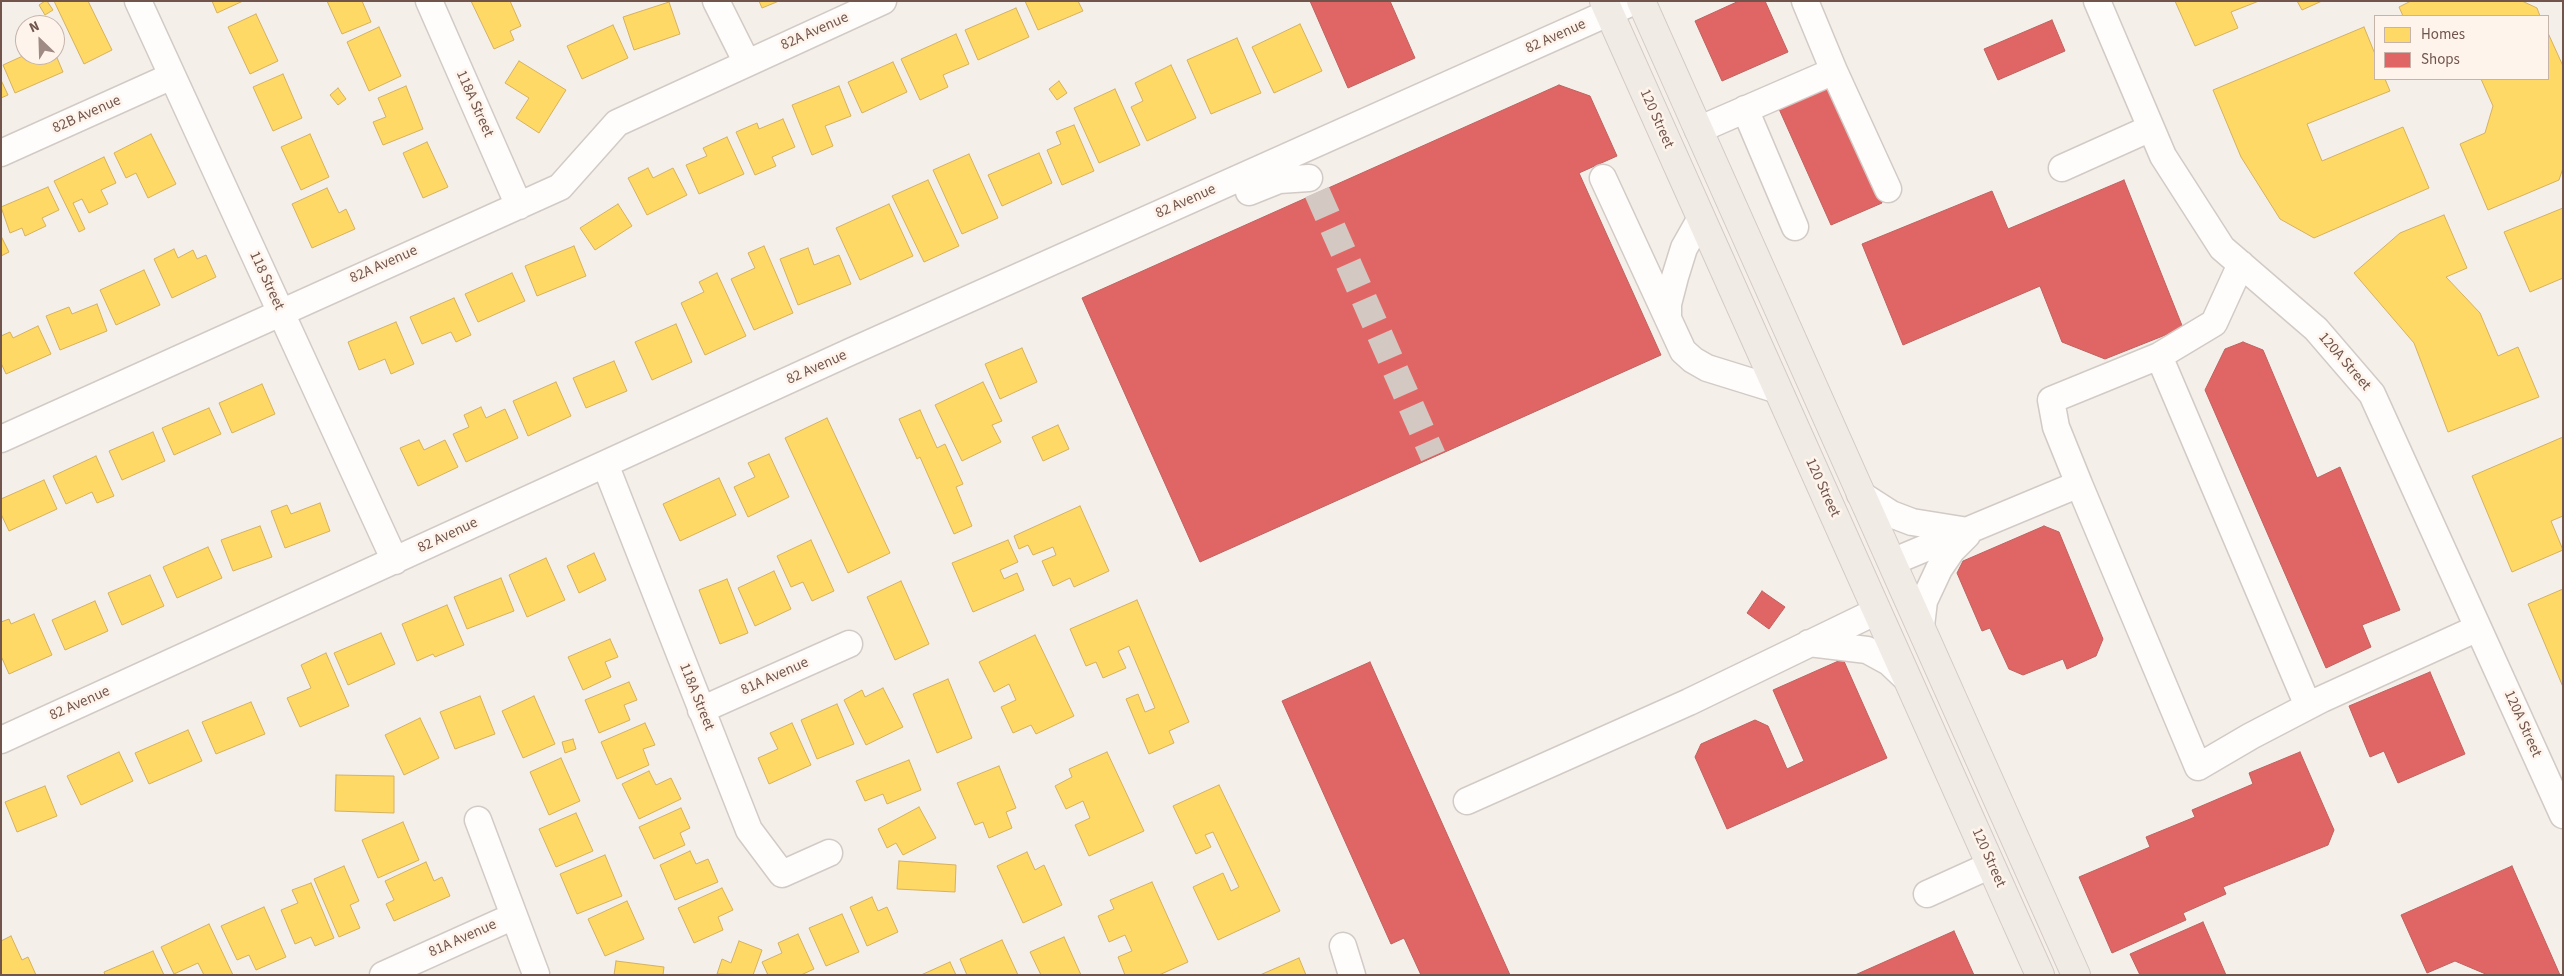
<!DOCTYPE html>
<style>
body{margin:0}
#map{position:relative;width:2564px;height:976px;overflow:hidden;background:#f5efea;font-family:"Source Sans 3",sans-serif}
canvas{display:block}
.frame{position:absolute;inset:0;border:2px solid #71554c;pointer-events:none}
.legend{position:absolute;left:2374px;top:15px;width:175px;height:65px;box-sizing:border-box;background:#fef4eb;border:1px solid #c6b4ab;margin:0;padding:6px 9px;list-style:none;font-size:15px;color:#71554c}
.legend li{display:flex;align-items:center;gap:10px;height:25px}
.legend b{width:25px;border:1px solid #c6b4ab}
.north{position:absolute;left:15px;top:15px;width:50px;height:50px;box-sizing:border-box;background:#fef4eb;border:1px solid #c6b4ab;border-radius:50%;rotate:336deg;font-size:14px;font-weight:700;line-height:20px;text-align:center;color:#71554c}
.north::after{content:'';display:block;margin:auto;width:18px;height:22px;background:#9f8b83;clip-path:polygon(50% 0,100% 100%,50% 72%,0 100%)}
</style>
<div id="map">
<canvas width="2564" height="976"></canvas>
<div class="frame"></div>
<ul class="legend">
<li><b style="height:14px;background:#ffd966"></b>Homes</li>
<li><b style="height:14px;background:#e06666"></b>Shops</li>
</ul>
<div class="north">N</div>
</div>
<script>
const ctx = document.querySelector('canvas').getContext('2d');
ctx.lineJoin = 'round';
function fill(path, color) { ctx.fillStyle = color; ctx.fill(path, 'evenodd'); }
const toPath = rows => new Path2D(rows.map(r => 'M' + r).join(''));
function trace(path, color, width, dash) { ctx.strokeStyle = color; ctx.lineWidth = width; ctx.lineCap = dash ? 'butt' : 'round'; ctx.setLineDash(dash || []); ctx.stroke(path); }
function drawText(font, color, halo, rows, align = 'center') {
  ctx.font = font + ' "Source Sans 3",sans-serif'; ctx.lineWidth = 5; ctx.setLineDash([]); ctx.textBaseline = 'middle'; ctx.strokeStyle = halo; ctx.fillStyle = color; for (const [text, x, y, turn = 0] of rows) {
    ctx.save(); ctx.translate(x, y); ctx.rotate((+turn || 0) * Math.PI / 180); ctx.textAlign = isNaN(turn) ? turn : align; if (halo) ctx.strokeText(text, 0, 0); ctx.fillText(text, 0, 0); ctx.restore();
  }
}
const homes = toPath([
 [45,1,47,1,53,10,45,15,39,5,45,1],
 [54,1,88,1,112,50,84,64,54,1],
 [212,1,243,1,217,13,212,1],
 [327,1,362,1,371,22,342,34,327,1],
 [471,1,510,1,521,26,510,31,514,40,494,49,471,1],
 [759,1,779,1,762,8,759,1],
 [1025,1,1078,1,1083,11,1038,30,1025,1],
 [2175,1,2259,1,2231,12,2238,28,2195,46,2175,1],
 [2297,1,2322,1,2302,10,2297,1],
 [2411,1,2522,1,2537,8,2540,16,2403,16,2399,7,2411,1],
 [669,2,680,34,634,50,623,17,669,2],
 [1016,8,1029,37,978,60,965,30,1016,8],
 [256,14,278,61,250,74,228,27,256,14],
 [1300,24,1322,71,1274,93,1252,47,1300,24],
 [613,25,628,58,582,79,567,46,613,25],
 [379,27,401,76,369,91,347,42,379,27],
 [2364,27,2375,54,2375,79,2385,79,2390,91,2307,124,2322,161,2403,127,2429,188,2314,238,2280,219,2241,157,2213,90,2364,27],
 [2548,33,2563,66,2563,168,2559,180,2488,210,2460,144,2485,133,2493,106,2481,79,2548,79,2548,33],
 [956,34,969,64,943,75,948,87,920,100,901,59,956,34],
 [1237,38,1261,93,1211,114,1187,60,1237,38],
 [55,53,63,72,15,93,3,65,25,55,55,55,55,53],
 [519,61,566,90,539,133,516,118,529,98,505,83,519,61],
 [893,62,907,92,862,113,848,82,893,62],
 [1171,65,1196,118,1147,141,1131,107,1143,101,1135,83,1171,65],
 [283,74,302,118,273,131,253,87,283,74],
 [1,80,8,95,1,98,1,80],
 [1059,81,1067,93,1057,100,1049,89,1059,81],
 [406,86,423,129,383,145,373,122,386,117,378,98,406,86],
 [839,86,851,116,825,126,833,146,812,155,792,105,839,86],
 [338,88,346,99,338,105,330,95,338,88],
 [1115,89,1140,145,1099,163,1074,108,1115,89],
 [783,119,795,147,772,157,776,166,755,175,736,132,757,123,759,129,783,119],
 [1074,125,1094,171,1062,185,1047,150,1061,144,1056,132,1074,125],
 [151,134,176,184,148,198,136,173,126,178,114,153,151,134],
 [310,134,329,177,301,190,281,147,310,134],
 [727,137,744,174,699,194,686,165,707,156,703,148,727,137],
 [427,142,448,187,423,198,403,153,427,142],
 [1039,153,1052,183,1002,206,988,175,1039,153],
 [969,154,998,218,962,234,933,170,969,154],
 [104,157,116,183,101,190,108,204,89,213,82,199,73,203,85,229,79,232,54,181,104,157],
 [648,168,653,178,673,168,687,195,647,215,628,178,648,168],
 [928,180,959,246,924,262,892,196,928,180],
 [48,187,59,210,42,218,46,226,25,236,22,228,10,233,1,207,48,187],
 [327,188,339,213,346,209,355,229,312,248,292,204,327,188],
 [618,204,632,226,595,250,580,228,618,204],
 [889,204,913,256,860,280,836,228,889,204],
 [2563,208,2563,278,2530,292,2504,232,2563,208],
 [2444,215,2467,268,2446,277,2480,313,2498,356,2518,347,2539,397,2448,432,2414,343,2354,273,2400,233,2444,215],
 [1,236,9,252,1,256,1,236],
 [574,246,586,276,537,296,525,266,574,246],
 [764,246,793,313,754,330,731,279,755,268,748,253,764,246],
 [808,248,814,265,839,255,851,284,798,305,780,259,808,248],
 [174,249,178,258,193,250,197,259,206,255,216,277,172,298,154,259,174,249],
 [144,270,160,305,116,325,100,290,144,270],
 [512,273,525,301,478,322,465,294,512,273],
 [717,273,746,336,705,355,681,303,704,292,699,282,717,273],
 [454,298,471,335,456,342,451,332,422,344,410,317,454,298],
 [97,304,107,331,60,350,46,316,69,307,72,314,97,304],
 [396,322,414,364,391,374,385,359,359,370,348,342,396,322],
 [676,324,692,362,652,380,635,342,676,324],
 [38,326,51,354,6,374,1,363,1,336,10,332,13,338,38,326],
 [1022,348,1037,382,1000,399,985,364,1022,348],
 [614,361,627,391,586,408,573,378,614,361],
 [556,382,571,416,528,436,513,401,556,382],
 [983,382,1002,421,992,425,1001,442,962,461,935,405,983,382],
 [262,384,275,414,232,433,219,403,262,384],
 [481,407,486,418,505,409,518,438,466,462,453,434,469,427,464,415,481,407],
 [209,408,221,434,174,455,162,428,209,408],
 [920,410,937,448,945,444,963,484,956,487,972,526,954,534,920,457,917,459,899,419,920,410],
 [827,418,890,553,848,573,785,438,827,418],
 [1058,425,1069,449,1043,461,1032,437,1058,425],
 [153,432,165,461,122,480,109,451,153,432],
 [2563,437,2563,516,2551,521,2563,550,2512,572,2472,476,2563,437],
 [419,440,424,450,445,440,458,467,418,486,400,448,419,440],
 [769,454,789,497,748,517,734,487,755,477,748,463,769,454],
 [96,456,114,496,97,503,92,492,66,504,53,476,96,456],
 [719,478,736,515,680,541,663,504,719,478],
 [44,480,57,509,9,531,1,514,1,499,44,480],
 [320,503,330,531,285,548,271,511,287,505,291,514,320,503],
 [1080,506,1109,571,1074,587,1070,578,1053,586,1042,561,1056,555,1053,547,1033,555,1028,545,1019,549,1014,536,1080,506],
 [260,526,272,557,233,571,221,540,260,526],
 [811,540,834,591,812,601,803,582,791,587,777,556,811,540],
 [1008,540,1018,562,1000,570,1004,579,1017,573,1024,590,973,612,952,563,1008,540],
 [208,547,222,578,177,598,163,567,208,547],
 [594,553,606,580,579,593,567,566,594,553],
 [546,558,565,600,527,617,509,575,546,558],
 [774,571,791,609,755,626,738,588,774,571],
 [150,575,164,606,122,625,108,593,150,575],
 [501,578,514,611,467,629,454,597,501,578],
 [727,579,748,633,720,644,699,590,727,579],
 [901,581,929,644,895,660,867,597,901,581],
 [2563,589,2563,687,2528,604,2563,589],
 [1137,600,1189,722,1169,731,1174,743,1149,754,1126,699,1138,694,1145,712,1155,708,1129,646,1118,651,1126,668,1103,678,1096,662,1086,666,1070,629,1137,600],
 [95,601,108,631,65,650,52,620,95,601],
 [447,605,464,645,435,657,433,654,417,661,402,624,447,605],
 [34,614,52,655,9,674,1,656,1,622,9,619,11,624,34,614],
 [381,633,395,664,348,685,334,653,381,633],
 [1035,635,1074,716,1036,734,1031,725,1013,733,1001,707,1016,700,1009,684,994,692,979,662,1035,635],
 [610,639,618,657,605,662,611,677,583,690,568,657,610,639],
 [326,653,349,706,300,727,287,698,311,688,301,665,326,653],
 [948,679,972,738,937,753,913,694,948,679],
 [629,682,637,700,624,705,630,720,599,733,585,700,629,682],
 [883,688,903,727,866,745,844,700,862,690,865,697,883,688],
 [480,696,495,734,455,749,440,712,480,696],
 [534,696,555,744,523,758,502,711,534,696],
 [251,702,265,734,216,754,202,722,251,702],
 [837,704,854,744,817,759,801,720,837,704],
 [420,718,439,758,404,775,385,735,420,718],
 [645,723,655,745,643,749,649,765,617,779,601,742,645,723],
 [792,723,811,765,769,784,758,758,778,749,770,733,792,723],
 [188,730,202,761,149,784,135,753,188,730],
 [573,739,576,749,565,753,562,742,573,739],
 [119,752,133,781,81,805,67,776,119,752],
 [1107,752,1144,831,1089,856,1075,825,1090,818,1083,801,1066,809,1055,786,1072,777,1069,769,1107,752],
 [561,758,580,801,549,815,530,772,561,758],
 [909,760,921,790,887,804,883,794,865,801,856,781,909,760],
 [999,766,1016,808,1006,812,1012,828,989,838,983,822,975,825,957,783,999,766],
 [649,771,656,785,671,778,681,799,639,819,622,784,649,771],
 [336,775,394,776,394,813,335,811,336,775],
 [1219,785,1280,911,1218,940,1193,887,1223,873,1231,891,1239,887,1213,832,1205,835,1211,847,1196,854,1173,806,1219,785],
 [45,786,57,816,17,832,5,802,45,786],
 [919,807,936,838,903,855,896,843,887,848,878,829,919,807],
 [681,808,690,828,680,833,685,845,654,859,639,827,681,808],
 [576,813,593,851,556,867,539,829,576,813],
 [403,822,419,860,378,878,362,840,403,822],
 [690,851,696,864,708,859,718,882,675,900,660,865,690,851],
 [1027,852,1035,870,1044,865,1062,905,1023,923,997,866,1027,852],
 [605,855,622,896,577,914,560,874,605,855],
 [899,861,956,865,955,892,897,889,899,861],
 [426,862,434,881,442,877,450,896,394,921,386,904,394,900,385,881,426,862],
 [344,866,359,901,350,905,360,928,339,937,314,879,344,866],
 [1152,882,1188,962,1159,975,1125,975,1118,957,1132,951,1125,935,1109,942,1098,916,1114,909,1110,900,1152,882],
 [311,883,334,938,315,946,311,937,295,944,281,910,298,903,292,890,311,883],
 [722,888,733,910,718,917,723,930,694,943,678,908,722,888],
 [872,897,878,911,887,907,898,932,867,946,850,907,872,897],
 [627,901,644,939,605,956,588,919,627,901],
 [264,907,286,957,256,970,249,955,237,960,221,926,264,907],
 [842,914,859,952,826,966,809,928,842,914],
 [209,924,233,975,204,975,198,963,174,974,161,947,209,924],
 [798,934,814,969,801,975,768,975,762,962,782,953,778,943,798,934],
 [11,936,22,960,28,957,36,975,1,975,1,941,11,936],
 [1064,937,1081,975,1041,975,1030,952,1064,937],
 [1002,940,1018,975,967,975,960,959,1002,940],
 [739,941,762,950,753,975,717,974,722,959,731,963,739,941],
 [153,951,164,975,105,975,104,972,153,951],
 [1299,958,1306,975,1260,975,1299,958],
 [616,961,664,967,663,975,614,975,616,961],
 [950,962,956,975,921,975,950,962]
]);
fill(homes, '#ffd966');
trace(homes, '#d4b15e', 1);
const shops = toPath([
 [1310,1,1390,1,1415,58,1348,88,1310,1],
 [1739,1,1765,1,1788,52,1722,81,1695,21,1739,1],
 [2052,20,2065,51,1998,80,1984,49,2052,20],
 [1559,85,1590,96,1617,156,1579,173,1661,355,1200,562,1082,298,1559,85],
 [1830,86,1882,203,1831,225,1779,109,1830,86],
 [2124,180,2183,328,2105,359,2062,342,2040,286,1903,345,1862,244,1992,191,2008,229,2124,180],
 [2243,342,2263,350,2317,478,2340,467,2400,610,2362,625,2371,647,2326,668,2205,390,2225,349,2243,342],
 [2044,526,2059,532,2103,639,2096,656,2067,669,2063,659,2023,675,2009,669,1990,628,1982,631,1957,573,1963,561,2044,526],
 [1762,591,1785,607,1769,629,1747,613,1762,591],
 [1843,659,1887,758,1727,829,1695,757,1701,744,1755,720,1768,726,1787,769,1804,761,1773,690,1843,659],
 [1370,662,1510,975,1421,975,1404,938,1391,944,1282,701,1370,662],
 [2430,672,2465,754,2398,783,2384,751,2370,757,2349,706,2430,672],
 [2300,752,2334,830,2328,845,2223,887,2226,894,2183,913,2186,920,2112,953,2079,877,2150,847,2146,837,2195,817,2192,810,2253,784,2249,773,2300,752],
 [2512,866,2560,975,2488,975,2455,961,2427,973,2401,915,2512,866],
 [2203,922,2226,975,2140,975,2130,954,2203,922],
 [1954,931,1974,975,1855,975,1954,931]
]);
fill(shops, '#e06666');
trace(shops, '#bf615e', 1);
trace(toPath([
 [1317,192,1433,456]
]), '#d4c8c2', 26, [26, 13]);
const minor = toPath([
 [138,1,395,561],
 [429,1,519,206],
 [716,1,747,63],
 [2097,1,2163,156,2222,248,2316,329,2372,394,2563,815],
 [1834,71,1888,189],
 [1745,109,1795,227],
 [1698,130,1834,71,1805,1],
 [1,153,172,76],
 [2062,168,2151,128],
 [1603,178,1683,351,1693,360,1707,368,1778,390],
 [1249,192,1279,180,1309,178],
 [1668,318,1668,304,1675,277,1684,248,1701,218],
 [2159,356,2308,706],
 [1,439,560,187,617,123,883,1],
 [605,464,749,830,782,874,829,853],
 [2079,484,2198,767,2251,736,2322,699,2478,628],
 [1860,494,1891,514,1912,522,1968,531],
 [1892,562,2079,484,2056,427,2051,400,2159,356,2214,323,2241,264],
 [1921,626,1924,601,1939,569,1952,550,1967,535],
 [1809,643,1867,650,1889,662,1908,680],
 [701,710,849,644],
 [1,740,850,352,1635,1],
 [1467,801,1689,702,1877,611],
 [478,820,536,974],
 [1927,894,1991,865],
 [1343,946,1352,975],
 [383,975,514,916]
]);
const major = toPath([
 [1604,1,2040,975],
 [1641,1,2076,975]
]);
trace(minor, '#d2cac5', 29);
trace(major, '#d4cac6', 30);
trace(minor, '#fefdfc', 26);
trace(major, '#f1ebe6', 28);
drawText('15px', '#71554c', '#fef4eb', [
 ["82A Avenue",815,32,-24],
 ["82 Avenue",1556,37,-24],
 ["118A Street",474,104,66],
 ["82B Avenue",87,115,-24],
 ["120 Street",1656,119,66],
 ["82 Avenue",1186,202,-24],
 ["82A Avenue",384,265,-24],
 ["118 Street",266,281,65],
 ["120A Street",2344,362,49],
 ["82 Avenue",817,368,-24],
 ["120 Street",1822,488,65],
 ["82 Avenue",448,536,-25],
 ["81A Avenue",775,677,-24],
 ["118A Street",696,697,68],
 ["82 Avenue",80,704,-24],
 ["120A Street",2522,724,66],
 ["120 Street",1988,858,66],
 ["81A Avenue",463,939,-24]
]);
</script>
